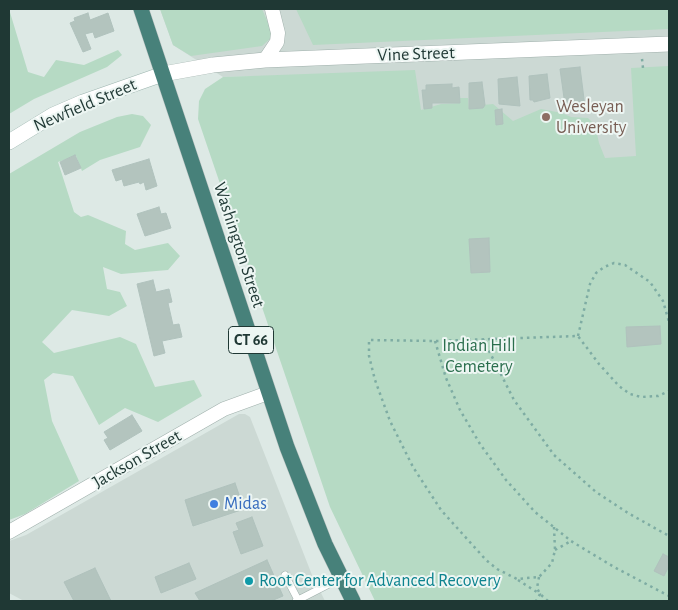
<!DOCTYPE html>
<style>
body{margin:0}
#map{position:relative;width:678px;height:610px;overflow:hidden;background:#dde9e5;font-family:"Alegreya Sans",sans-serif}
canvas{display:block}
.frame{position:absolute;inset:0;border:10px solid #1f3834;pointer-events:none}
</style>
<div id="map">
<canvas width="678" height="610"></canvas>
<div class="frame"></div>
</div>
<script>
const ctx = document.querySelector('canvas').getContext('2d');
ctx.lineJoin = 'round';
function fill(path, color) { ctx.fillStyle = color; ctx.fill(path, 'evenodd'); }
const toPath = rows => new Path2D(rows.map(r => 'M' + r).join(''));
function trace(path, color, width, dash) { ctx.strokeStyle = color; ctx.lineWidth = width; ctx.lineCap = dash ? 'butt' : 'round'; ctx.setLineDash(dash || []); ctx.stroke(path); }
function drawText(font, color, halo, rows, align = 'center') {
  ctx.font = font + ' "Alegreya Sans",sans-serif'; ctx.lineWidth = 4; ctx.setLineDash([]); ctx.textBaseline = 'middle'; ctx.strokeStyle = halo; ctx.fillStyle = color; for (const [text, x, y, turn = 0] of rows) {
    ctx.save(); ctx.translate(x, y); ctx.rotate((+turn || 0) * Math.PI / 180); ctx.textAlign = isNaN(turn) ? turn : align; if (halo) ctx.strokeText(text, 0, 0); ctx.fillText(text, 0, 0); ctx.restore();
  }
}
fill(toPath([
 [160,9,669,9,669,203,491,165,314,75,223,77,173,45],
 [239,414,245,414,250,417,312,575,325,601,24,601,9,593,9,541,26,535]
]), '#ccd9d4');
fill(toPath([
 [9,9,28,72,44,77,56,60,84,65,118,50,122,55,107,67,34,99,9,114],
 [160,9,262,9,271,30,272,37,262,46,191,56,173,45],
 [296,9,669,9,669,29,313,45],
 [669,66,669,601,375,601,330,507,198,119,199,101,205,89,223,77,415,70,421,110,441,104,460,103,460,98,468,98,469,109,483,108,483,105,493,104,513,121,541,109,562,113,571,117,588,118,595,125,599,143,605,158,636,156,631,68],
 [132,114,143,116,151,125,140,147,100,160,82,171,76,156,58,162,74,212,81,217,88,215,126,231,125,244,135,250,168,243,180,256,168,270,121,274,103,267,107,289,120,292,127,306,109,316,72,310,42,342,54,353,120,337,136,344,155,387,194,380,202,396,158,422,125,408,99,425,73,376,53,373,44,380,52,421,79,481,25,514,9,520,9,174,80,132,117,117]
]), '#b6dac4');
const building = toPath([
 [88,13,90,20,108,13,114,31,95,38,93,32,85,34,91,49,83,52,70,23,75,21,74,18,88,13],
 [580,67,585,107,574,108,573,104,565,105,560,69,580,67],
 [547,74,550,98,534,102,533,100,530,100,529,76,547,74],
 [517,77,520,106,499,104,498,79,517,77],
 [482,82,485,105,483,108,469,109,469,83,482,82],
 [452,84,452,88,459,87,460,103,432,103,432,108,424,109,422,90,426,90,426,85,452,84],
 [502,109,503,124,496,125,495,110,502,109],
 [75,155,81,168,65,175,60,162,75,155],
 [149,159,157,186,146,190,144,182,140,184,139,182,124,186,122,179,116,181,112,170,149,159],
 [159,207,161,214,166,213,171,228,145,236,137,214,159,207],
 [489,238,490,272,471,273,469,239,489,238],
 [153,280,156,292,169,289,172,302,168,303,173,325,179,324,182,337,162,341,165,353,154,356,137,284,153,280],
 [660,326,661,344,627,347,626,327,660,326],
 [132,415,142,431,110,450,104,440,108,438,104,432,132,415],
 [235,483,244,509,193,526,185,500,235,483],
 [252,517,263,546,241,554,233,532,239,530,236,523,252,517],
 [663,554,669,557,669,566,664,576,654,571,663,554],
 [267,560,283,596,271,601,200,601,195,593,267,560],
 [189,563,196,579,161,593,155,577,189,563],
 [95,568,111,601,74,601,64,582,95,568]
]);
fill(building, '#b3c4be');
trace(building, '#b0c2bd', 1);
const service = toPath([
 [285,575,298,600],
 [296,601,341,578]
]);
const minor = toPath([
 [265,60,277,42,278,33,272,9],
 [9,532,224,409,268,393]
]);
const tertiary = toPath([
 [163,74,213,65,265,60,669,44]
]);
const secondary = toPath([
 [9,142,53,115,83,102,163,74]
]);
const trunk = toPath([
 [141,9,287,447,325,544,353,601]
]);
trace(service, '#a0b0ac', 8);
trace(minor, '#a0b0ac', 15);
trace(tertiary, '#a0b0ac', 16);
trace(secondary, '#9db5af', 16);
trace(trunk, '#bcc3c2', 16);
trace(toPath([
 [642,59,643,68],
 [578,336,590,284,596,273,604,267,614,263,625,265,650,282,663,301,669,322],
 [483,339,514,400,554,455,596,492,628,513,669,536],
 [435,341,446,378,460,410,480,444,506,480,535,512,571,541,614,567,669,596],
 [554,527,555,550,552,563,539,577,517,579,497,569,486,560,441,510,413,467,390,421,375,380,369,356,369,340,435,341,578,336,599,364,619,386,630,394,641,397,658,396,669,391],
 [555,550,571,541],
 [539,577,537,588,540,594,548,601],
 [518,580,540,594,536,601]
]), '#7eaca3', 2.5, [2.5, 4]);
trace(service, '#fff', 7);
trace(minor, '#fff', 14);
trace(tertiary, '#fff', 15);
trace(secondary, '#fff', 15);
trace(trunk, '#47817a', 15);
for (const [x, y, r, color] of [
 [546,117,5,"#8d6e63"],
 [214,504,5,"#3f7fe0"],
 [249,581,5,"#0f9aa8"]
]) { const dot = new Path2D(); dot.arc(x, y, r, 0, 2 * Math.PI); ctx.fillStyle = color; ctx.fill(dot); trace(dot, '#edf6f3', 2); }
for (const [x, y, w] of [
 [251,340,45]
]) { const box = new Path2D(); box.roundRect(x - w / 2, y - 13.5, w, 27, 4); ctx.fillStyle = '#edf6f3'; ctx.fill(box); trace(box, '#1f3834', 1); }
drawText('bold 16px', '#1f3834', null, [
 ["CT 66",251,340]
]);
drawText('18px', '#1f3834', '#edf6f3', [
 ["Vine Street",416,54,-2],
 ["Newfield Street",85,105,-23],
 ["Washington Street",239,245,72],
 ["Jackson Street",137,459,-30]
]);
drawText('18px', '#785e54', '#edf6f3', [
 ["Wesleyan",556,107],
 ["University",556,128]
], 'left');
drawText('18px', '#2a6e4d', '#edf6f3', [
 ["Indian Hill",479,346],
 ["Cemetery",479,367]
]);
drawText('18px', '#366cbe', '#edf6f3', [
 ["Midas",224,504]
], 'left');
drawText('18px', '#0d838f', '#edf6f3', [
 ["Root Center for Advanced Recovery",259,581]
], 'left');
</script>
